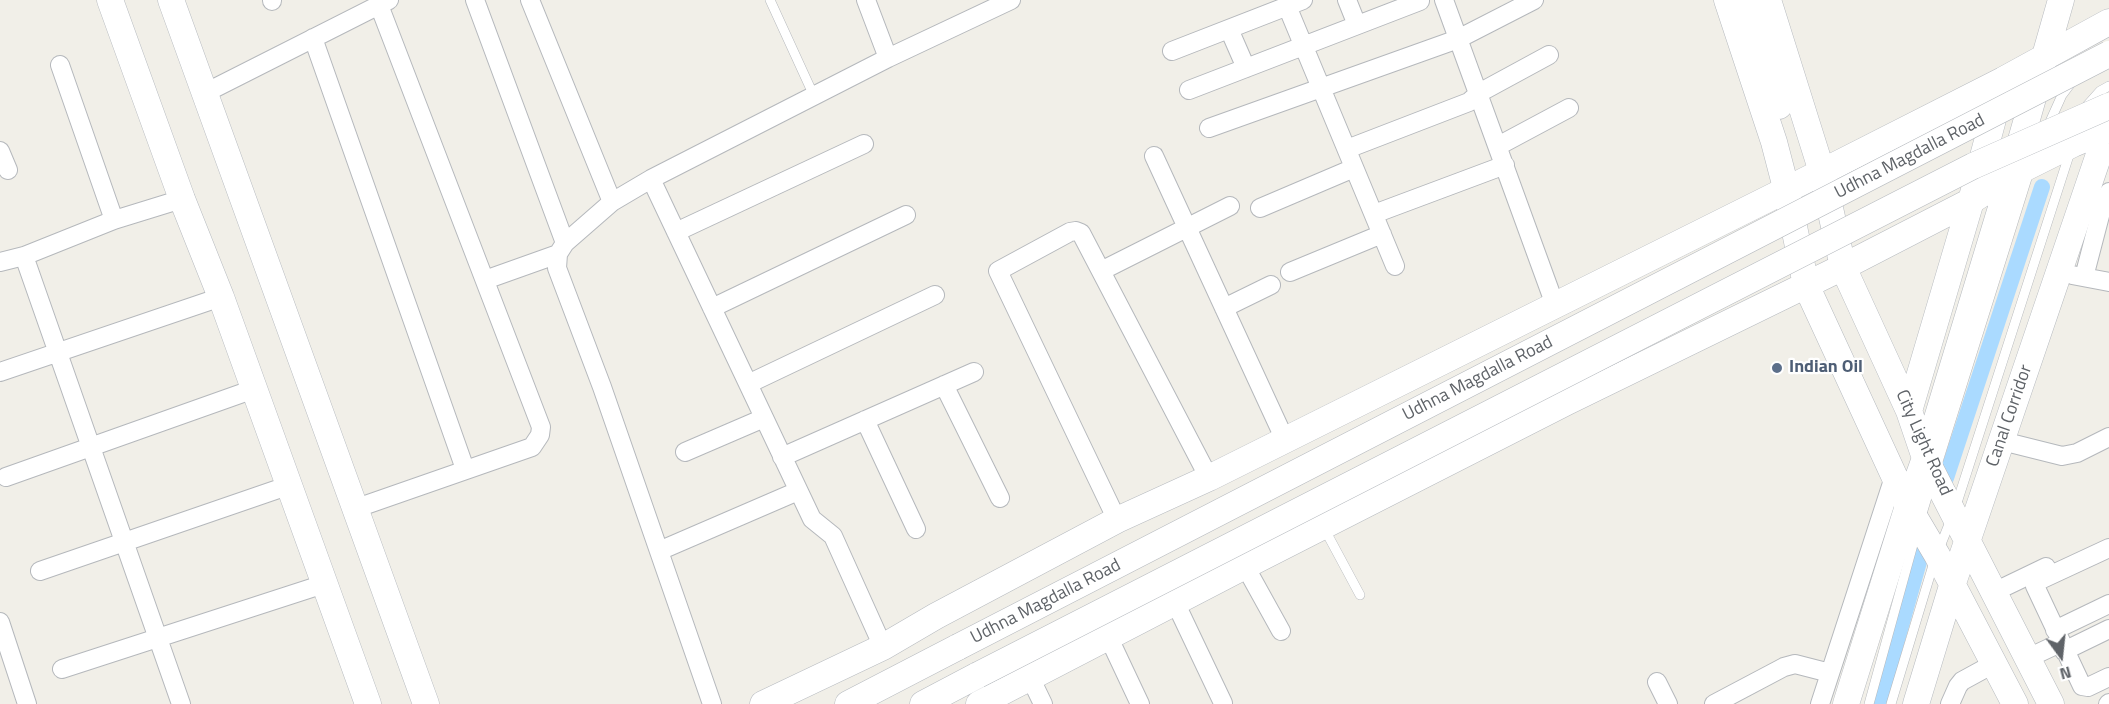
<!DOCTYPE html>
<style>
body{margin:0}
#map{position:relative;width:2109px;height:704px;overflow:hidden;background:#f1efe8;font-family:"Titillium Web",sans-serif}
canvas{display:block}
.north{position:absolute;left:2031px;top:626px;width:60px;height:60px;-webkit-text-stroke:4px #fff;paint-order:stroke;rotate:165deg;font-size:16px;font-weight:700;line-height:24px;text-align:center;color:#5f6368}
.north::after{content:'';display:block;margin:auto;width:21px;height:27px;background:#5f6368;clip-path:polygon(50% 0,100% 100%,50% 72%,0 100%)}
</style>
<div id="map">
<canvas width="2109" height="704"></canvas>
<div class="north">N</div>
</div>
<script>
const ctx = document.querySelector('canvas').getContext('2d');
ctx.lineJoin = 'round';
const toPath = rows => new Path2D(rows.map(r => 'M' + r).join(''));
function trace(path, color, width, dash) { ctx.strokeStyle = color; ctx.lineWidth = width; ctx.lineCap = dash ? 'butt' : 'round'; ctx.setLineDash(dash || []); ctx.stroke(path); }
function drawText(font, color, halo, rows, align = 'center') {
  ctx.font = font + ' "Titillium Web",sans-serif'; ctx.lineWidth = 4.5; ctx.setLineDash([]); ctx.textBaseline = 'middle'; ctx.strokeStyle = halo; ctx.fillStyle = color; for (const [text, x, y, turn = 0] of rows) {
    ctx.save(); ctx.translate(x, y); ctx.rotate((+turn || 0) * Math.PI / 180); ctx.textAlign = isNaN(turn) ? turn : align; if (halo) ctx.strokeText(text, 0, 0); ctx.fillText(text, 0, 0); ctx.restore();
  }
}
trace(toPath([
 [1946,478,2042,187],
 [1879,704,1924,544]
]), '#aadaff', 16);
const lane = toPath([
 [770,0,814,96],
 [2083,110,2100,91,2109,86],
 [2048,126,2062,95,2071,83],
 [1936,468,2029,172],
 [1921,517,1932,481],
 [1324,528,1360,595],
 [1939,549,1954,512,2071,149],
 [1869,704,1917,530],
 [1891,704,1934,562]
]);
const street = toPath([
 [272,0,272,1],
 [475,0,565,243],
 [530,0,612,202],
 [866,0,888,58],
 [1347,0,1357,25],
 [1444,0,1555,305],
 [1287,6,1395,266],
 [1229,29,1246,68],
 [313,38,465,469],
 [1172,51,1303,0],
 [60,65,114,220],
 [1189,90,1420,1],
 [205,93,389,0],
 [1209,128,1458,39,1534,0],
 [1498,146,1569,108],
 [1347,149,1469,102,1479,93,1549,55],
 [0,151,8,170],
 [1154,156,1285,440],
 [651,179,812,519,833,536,883,647],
 [1260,208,1354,168],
 [1374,214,1505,165],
 [676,232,864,144],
 [24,256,181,704],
 [0,262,24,256,114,220,182,199],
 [1101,271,1230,206],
 [1290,272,1382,234],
 [2072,275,2109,282],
 [2084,277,2103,204,2109,192],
 [485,280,558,254],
 [712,308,906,215],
 [1224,308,1271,285],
 [0,372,221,297],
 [748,384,935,295],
 [944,385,1000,498],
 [865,420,916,529],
 [2002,441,2062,456,2077,453,2109,437],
 [685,452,764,418],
 [782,457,974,372],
 [6,477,254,389],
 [354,509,532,447,540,435,541,427,379,5],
 [1117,520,998,271,1070,232,1076,231,1081,233,1209,478],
 [2109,548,2038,581,2035,586,2082,686,2088,687,2109,677],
 [659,551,798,491],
 [1245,566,1281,631],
 [40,571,290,485],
 [1994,592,2046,567],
 [1175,602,1223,703],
 [0,622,27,704],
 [2055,630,2109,604],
 [1108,636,1140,704],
 [2064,651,2109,629],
 [2028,658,2060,643],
 [62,669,324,584],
 [1030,677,1043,704],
 [1657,682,1668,704],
 [712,704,602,387,557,268,558,254,565,243,612,202,651,179,888,58,1011,0],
 [1714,704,1784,667,1795,664,1830,673],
 [1820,704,1894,477],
 [1950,704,1958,686,1962,681,1995,663],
 [2108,704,2109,703]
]);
const secondary = toPath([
 [110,0,182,199,221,297,368,704],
 [171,0,426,704],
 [1727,0,1774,142,1786,188,1806,285,1908,506,1937,555,2015,704],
 [1750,0,1767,50,1771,84,1779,106],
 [1768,0,1822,172,1843,267,1909,411,1925,458,2051,704],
 [1909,411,1971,201,1999,97],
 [763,704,883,647,936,616,1117,520,1209,478,1822,172,2003,80,2109,22],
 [848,704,958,647],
 [923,704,978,675],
 [979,704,1245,566,1567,402,1843,267,1971,201,2011,175,2073,144,2109,129],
 [1846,704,1908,506,1925,458,2011,175,2061,0],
 [1916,704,1952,586,2109,125]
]);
trace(lane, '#b5b8bc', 10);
trace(street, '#b5b8bc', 20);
trace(secondary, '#b6babf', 27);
trace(lane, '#fff', 9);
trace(street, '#fff', 18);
trace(secondary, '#fff', 26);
const secondaryBridge = toPath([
 [958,647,2109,54],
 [978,675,1973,166,2109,106]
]);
trace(secondaryBridge, '#b6babf', 27, []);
trace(secondaryBridge, '#fff', 26);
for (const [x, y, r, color] of [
 [1777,368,6,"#5c6f8a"]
]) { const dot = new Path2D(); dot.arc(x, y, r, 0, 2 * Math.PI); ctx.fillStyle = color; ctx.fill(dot); trace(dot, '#fff', 2); }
drawText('18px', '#5f6368', '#fff', [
 ["Udhna Magdalla Road",1910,157,-27],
 ["Udhna Magdalla Road",1478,379,-27],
 ["Canal Corridor",2010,416,-71],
 ["City Light Road",1923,443,66],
 ["Udhna Magdalla Road",1046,602,-27]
]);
drawText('bold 18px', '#4e5e75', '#fff', [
 ["Indian Oil",1789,368]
], 'left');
</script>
